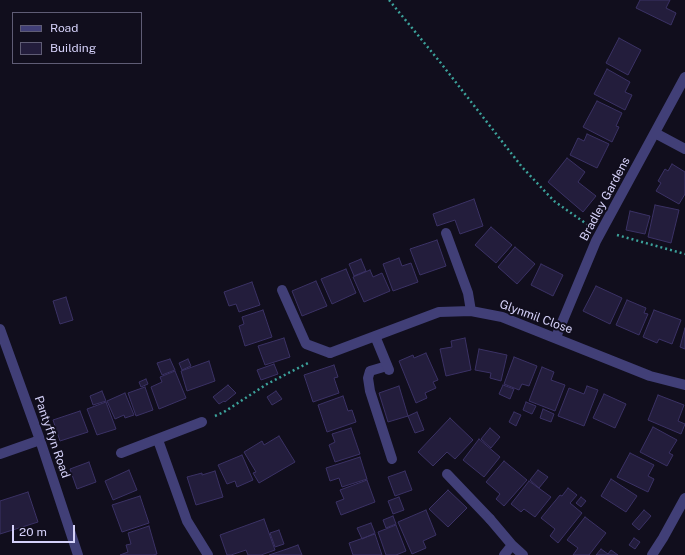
<!DOCTYPE html>
<style>
body{margin:0}
#map{position:relative;width:685px;height:555px;overflow:hidden;background:#110e1d;font-family:"Public Sans",sans-serif}
canvas{display:block}
.legend{position:absolute;left:12px;top:12px;width:130px;height:52px;box-sizing:border-box;background:#110e1d;border:1px solid #5f5c75;margin:0;padding:5px 7px;list-style:none;font-size:12px;color:#d5d1f9}
.legend li{display:flex;align-items:center;gap:8px;height:20px}
.legend b{width:20px;border:1px solid #5f5c75}
.scale{position:absolute;left:12px;top:525px;width:63px;height:18px;box-sizing:border-box;border:2px solid #d5d1f9;border-top:0;padding-left:5px;font-size:12px;line-height:14px;white-space:nowrap;color:#d5d1f9;-webkit-text-stroke:3px #110e1d;paint-order:stroke}
</style>
<div id="map">
<canvas width="685" height="555"></canvas>
<ul class="legend">
<li><b style="height:5px;background:#413f77"></b>Road</li>
<li><b style="height:11px;background:#231d3c"></b>Building</li>
</ul>
<div class="scale">20 m</div>
</div>
<script>
const ctx = document.querySelector('canvas').getContext('2d');
ctx.lineJoin = 'round';
function fill(path, color) { ctx.fillStyle = color; ctx.fill(path, 'evenodd'); }
const toPath = rows => new Path2D(rows.map(r => 'M' + r).join(''));
function trace(path, color, width, dash) { ctx.strokeStyle = color; ctx.lineWidth = width; ctx.lineCap = dash ? 'butt' : 'round'; ctx.setLineDash(dash || []); ctx.stroke(path); }
function drawText(font, color, halo, rows, align = 'center') {
  ctx.font = font + ' "Public Sans",sans-serif'; ctx.lineWidth = 4; ctx.setLineDash([]); ctx.textBaseline = 'middle'; ctx.strokeStyle = halo; ctx.fillStyle = color; for (const [text, x, y, turn = 0] of rows) {
    ctx.save(); ctx.translate(x, y); ctx.rotate((+turn || 0) * Math.PI / 180); ctx.textAlign = isNaN(turn) ? turn : align; if (halo) ctx.strokeText(text, 0, 0); ctx.fillText(text, 0, 0); ctx.restore();
  }
}
const building = toPath([
 [640,0,670,0,666,8,676,13,671,25,636,8,640,0],
 [619,38,641,50,628,75,606,63,619,38],
 [607,69,630,82,625,92,632,95,625,110,594,94,607,69],
 [597,101,622,113,616,126,619,127,612,142,583,127,597,101],
 [587,134,609,144,597,168,570,155,578,138,584,141,587,134],
 [567,158,585,172,578,182,596,196,583,212,548,182,567,158],
 [672,164,685,172,685,194,679,204,656,191,661,183,658,181,665,169,668,171,672,164],
 [474,199,483,226,460,234,455,220,437,226,433,214,474,199],
 [655,205,679,210,671,243,648,237,655,205],
 [630,211,650,216,645,234,626,230,630,211],
 [491,227,512,245,496,263,475,245,491,227],
 [437,240,446,266,420,275,410,249,437,240],
 [515,247,535,264,517,284,498,267,515,247],
 [399,258,402,266,411,263,418,282,393,291,383,264,399,258],
 [361,259,366,271,354,276,349,264,361,259],
 [541,264,563,275,553,296,531,285,541,264],
 [346,269,356,293,332,304,321,279,346,269],
 [370,270,373,277,382,273,390,291,364,302,353,277,370,270],
 [316,281,327,306,302,316,292,291,316,281],
 [252,282,260,305,239,312,236,304,229,306,224,292,252,282],
 [596,286,622,298,610,324,583,311,596,286],
 [66,297,73,320,60,324,53,301,66,297],
 [627,300,646,308,644,313,648,314,639,335,616,325,627,300],
 [263,310,272,337,245,346,239,326,244,324,242,317,263,310],
 [654,310,681,320,672,344,659,339,657,343,643,337,654,310],
 [685,328,685,349,680,347,685,328],
 [284,338,290,357,265,365,258,346,284,338],
 [465,338,471,370,446,376,440,349,452,347,451,341,465,338],
 [479,349,507,355,501,381,490,378,491,373,475,370,479,349],
 [426,353,438,380,433,382,436,388,425,393,427,398,416,403,399,361,413,355,414,358,426,353],
 [514,357,537,366,529,386,522,384,519,390,504,384,514,357],
 [170,359,175,370,162,375,157,363,170,359],
 [188,359,191,366,182,370,179,363,188,359],
 [209,361,215,381,187,391,181,371,209,361],
 [274,364,278,374,261,380,257,370,274,364],
 [334,365,338,377,334,378,339,393,313,402,304,375,334,365],
 [542,367,554,372,551,380,565,385,555,411,529,401,542,367],
 [175,371,186,398,159,409,151,387,162,382,160,377,175,371],
 [146,379,148,384,141,387,139,382,146,379],
 [228,385,236,393,225,402,224,401,219,404,213,397,228,385],
 [503,385,514,389,510,399,499,394,503,385],
 [399,386,408,416,388,422,379,393,399,386],
 [587,386,598,390,584,426,558,416,569,388,584,394,587,386],
 [145,387,153,410,136,416,128,393,145,387],
 [102,391,106,401,93,405,90,396,102,391],
 [276,391,282,399,272,405,267,397,276,391],
 [125,393,134,415,125,418,124,415,115,419,107,401,125,393],
 [604,394,626,404,615,428,593,418,604,394],
 [658,395,684,405,678,421,685,424,681,434,648,420,658,395],
 [343,396,348,411,352,410,356,422,327,432,318,405,343,396],
 [106,402,116,429,97,435,87,409,106,402],
 [526,402,536,406,532,414,523,410,526,402],
 [543,409,554,414,551,422,540,418,543,409],
 [80,411,88,432,60,441,53,420,80,411],
 [417,412,424,430,415,433,408,416,417,412],
 [514,412,521,415,516,426,509,422,514,412],
 [450,418,473,440,455,459,447,452,433,466,418,452,450,418],
 [653,427,677,440,669,453,673,455,667,466,640,452,653,427],
 [351,428,360,454,335,462,329,445,335,442,332,434,351,428],
 [490,428,500,437,491,448,481,439,490,428],
 [279,436,295,462,259,483,253,473,256,472,244,452,262,441,264,445,279,436],
 [479,439,500,457,484,477,463,460,479,439],
 [630,453,654,465,648,476,654,479,648,492,617,477,630,453],
 [242,455,253,480,237,487,235,481,227,484,218,465,242,455],
 [360,457,367,479,342,487,339,478,330,481,326,468,360,457],
 [504,461,527,480,504,506,496,499,500,494,486,482,504,461],
 [89,462,96,482,77,489,70,469,89,462],
 [129,470,137,490,113,500,105,481,129,470],
 [538,470,548,477,539,488,530,480,538,470],
 [215,471,223,497,196,505,187,477,202,473,202,475,215,471],
 [405,471,412,490,395,496,388,477,405,471],
 [611,479,637,496,626,512,601,496,611,479],
 [367,480,375,502,341,515,336,502,344,499,340,490,367,480],
 [529,481,551,497,535,517,524,509,521,512,511,504,529,481],
 [568,488,577,495,570,503,582,513,558,543,550,536,555,529,541,518,560,495,562,496,568,488],
 [448,490,467,508,448,527,429,509,448,490],
 [28,492,38,522,0,534,0,501,28,492],
 [140,496,149,523,122,532,112,505,140,496],
 [399,497,404,510,393,514,388,501,399,497],
 [581,497,586,501,581,507,576,503,581,497],
 [426,510,436,535,423,541,426,548,412,554,398,522,426,510],
 [644,510,651,516,639,530,632,524,644,510],
 [393,516,396,524,386,528,383,520,393,516],
 [585,517,606,533,589,555,573,555,578,548,567,540,585,517],
 [264,519,275,550,261,555,248,555,246,550,231,555,227,555,220,535,264,519],
 [371,523,375,533,362,539,357,528,371,523],
 [396,525,406,551,396,555,386,555,378,532,396,525],
 [149,526,157,554,153,555,120,555,128,552,126,545,131,544,128,533,149,526],
 [279,530,284,544,275,547,270,533,279,530],
 [375,534,382,555,353,555,349,543,375,534],
 [634,538,640,542,635,549,629,545,634,538],
 [298,545,302,555,269,555,287,549,298,545],
 [601,549,608,554,611,550,618,555,596,555,601,549]
]);
fill(building, '#231d3c');
trace(building, '#3b3265', 1);
trace(toPath([
 [389,0,440,62,522,167,554,201,588,225],
 [617,235,685,254],
 [215,416,224,412,267,384,310,362]
]), '#3ca29b', 2.5, [2, 3]);
trace(toPath([
 [282,290,306,344,330,353],
 [387,366,370,371,368,378,370,391,392,459],
 [447,474,490,519]
]), '#413f77', 10);
trace(toPath([
 [655,133,685,149],
 [446,233,468,293,471,311],
 [0,329,40,440,78,555],
 [375,336,389,370],
 [556,337,596,241,685,77],
 [330,353,439,312,471,311,502,317,650,376,685,385],
 [158,440,187,521,208,555],
 [121,453,202,422],
 [0,454,40,440],
 [490,519,512,545,523,555],
 [504,555,512,545],
 [652,555,663,538,685,498]
]), '#413f77', 10);
drawText('12px', '#d5d1f9', '#110e1d', [
 ["Bradley Gardens",605,199,-62],
 ["Glynmil Close",536,317,20],
 ["Pantyffyn Road",52,437,71]
]);
</script>
